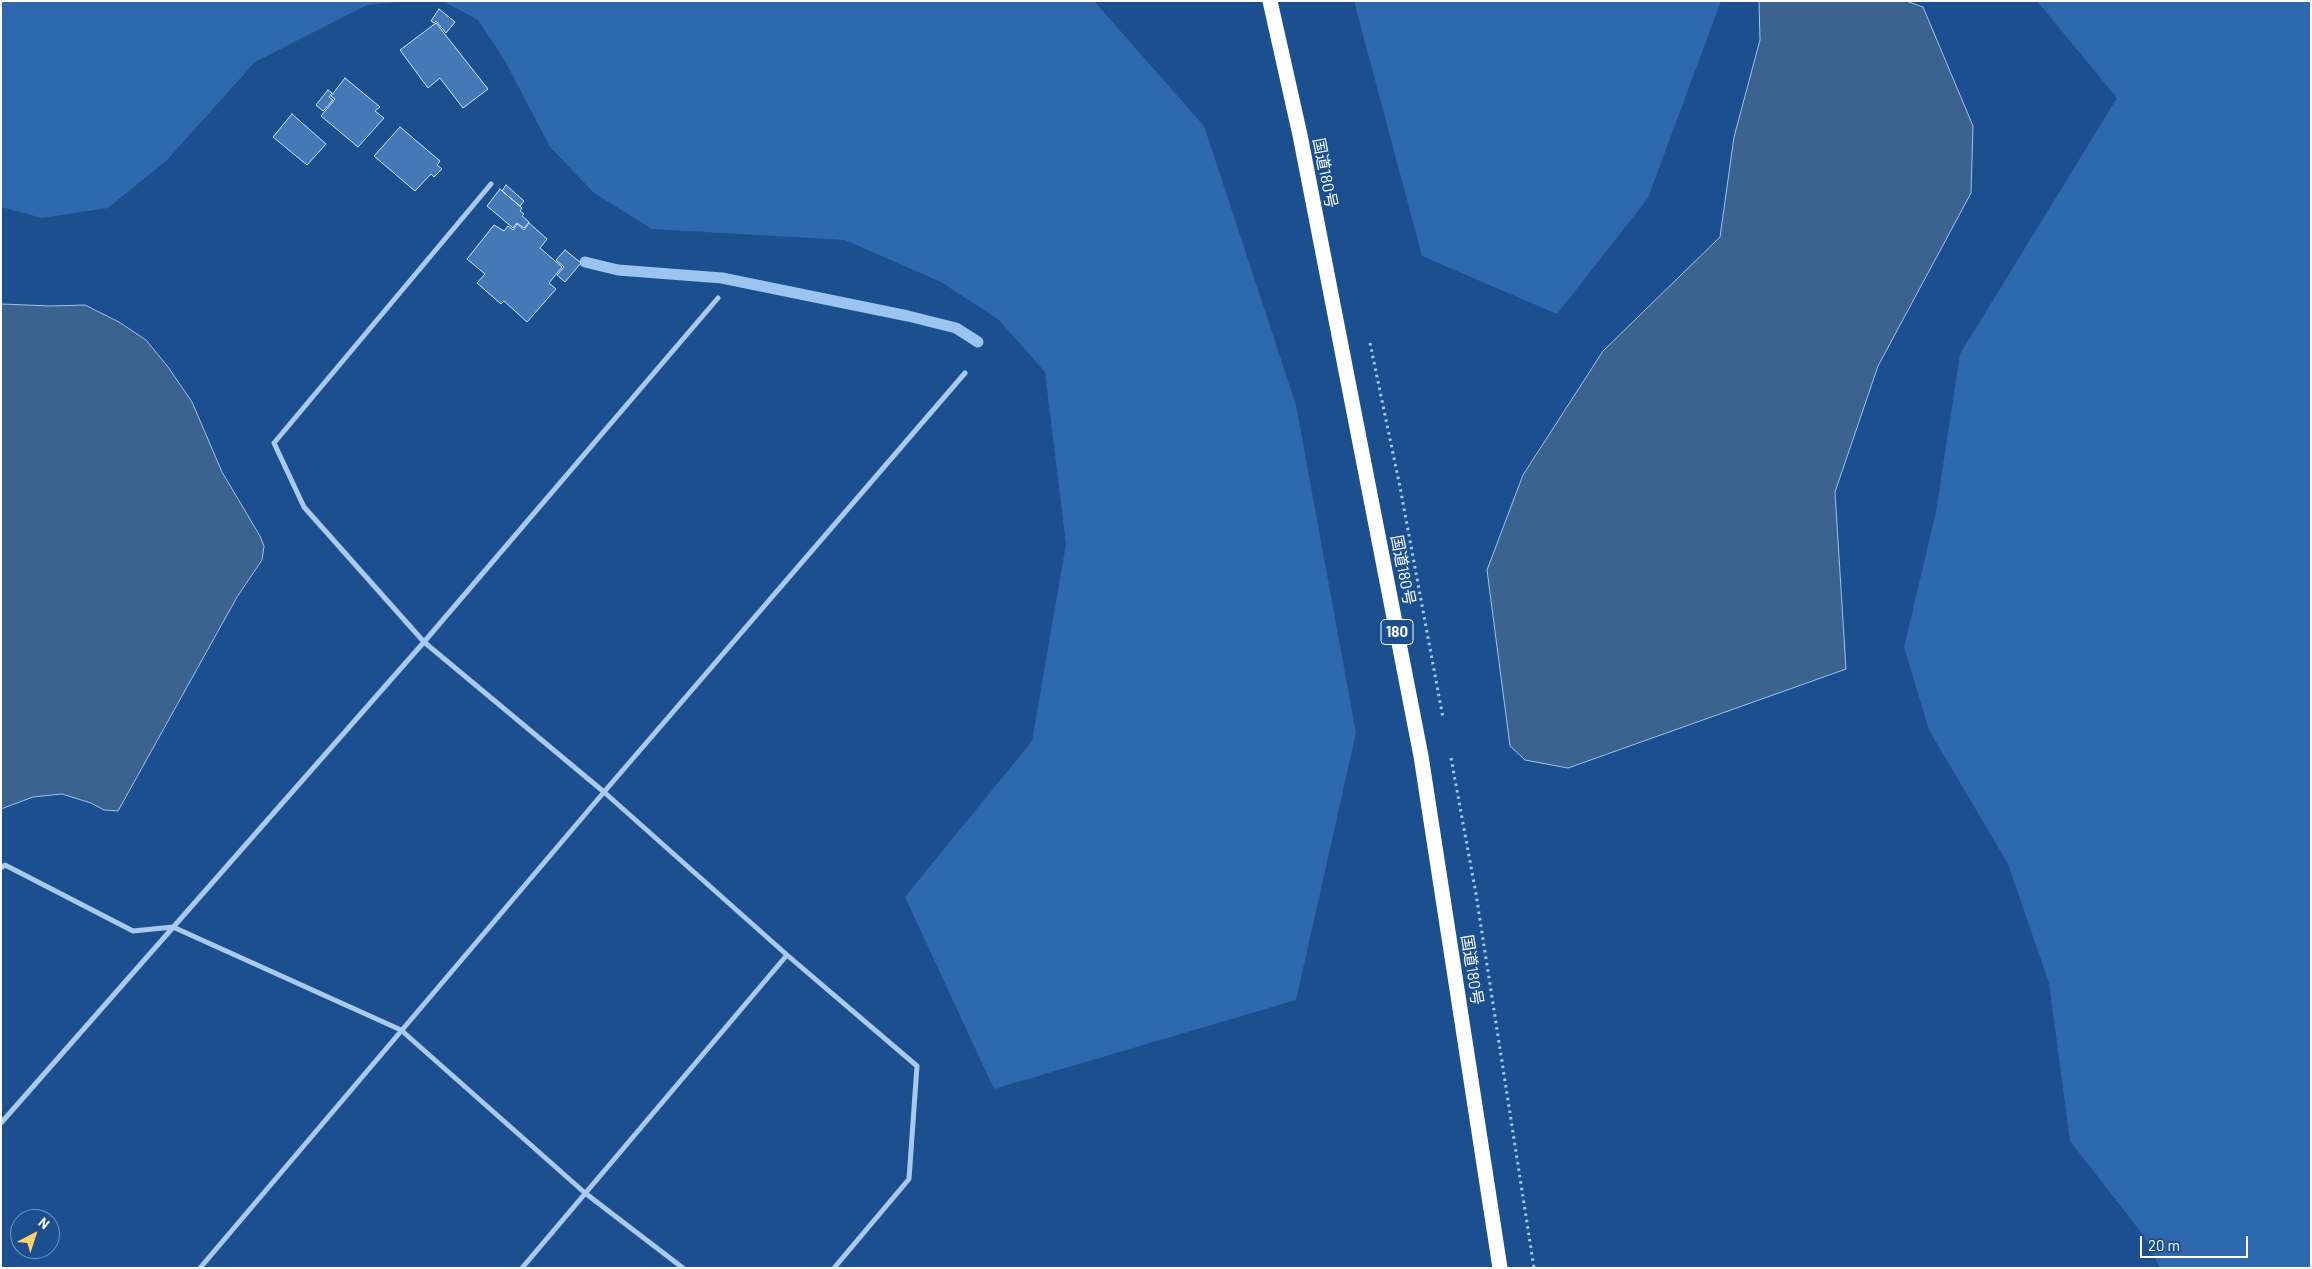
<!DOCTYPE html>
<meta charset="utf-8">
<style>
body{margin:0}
#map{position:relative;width:2312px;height:1269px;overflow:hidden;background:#1b4f8f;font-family:Barlow,sans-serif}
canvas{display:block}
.frame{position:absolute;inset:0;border:2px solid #fff;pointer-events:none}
.north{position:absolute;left:10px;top:1209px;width:50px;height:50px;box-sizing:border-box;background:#1b4f8f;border:1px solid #7695bc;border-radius:50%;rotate:40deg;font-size:14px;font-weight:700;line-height:20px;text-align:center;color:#fff}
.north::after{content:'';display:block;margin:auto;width:18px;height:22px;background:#ffd166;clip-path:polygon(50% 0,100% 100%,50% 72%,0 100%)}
.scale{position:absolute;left:2140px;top:1236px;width:108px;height:22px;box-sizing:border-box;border:2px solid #fff;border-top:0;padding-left:6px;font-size:15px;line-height:18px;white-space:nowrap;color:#fff;-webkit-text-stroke:4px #1b4f8f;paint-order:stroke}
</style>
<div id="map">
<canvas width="2312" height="1269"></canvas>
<div class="frame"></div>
<div class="north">N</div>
<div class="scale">20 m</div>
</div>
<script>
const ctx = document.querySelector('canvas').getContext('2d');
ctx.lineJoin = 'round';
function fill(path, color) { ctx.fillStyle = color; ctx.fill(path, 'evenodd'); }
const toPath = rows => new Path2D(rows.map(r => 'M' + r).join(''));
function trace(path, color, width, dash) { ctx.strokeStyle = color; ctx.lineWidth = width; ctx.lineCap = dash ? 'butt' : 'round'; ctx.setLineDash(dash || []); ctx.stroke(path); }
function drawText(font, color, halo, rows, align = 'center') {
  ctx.font = font + ' Barlow,"Noto Sans JP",sans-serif'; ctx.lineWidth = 4.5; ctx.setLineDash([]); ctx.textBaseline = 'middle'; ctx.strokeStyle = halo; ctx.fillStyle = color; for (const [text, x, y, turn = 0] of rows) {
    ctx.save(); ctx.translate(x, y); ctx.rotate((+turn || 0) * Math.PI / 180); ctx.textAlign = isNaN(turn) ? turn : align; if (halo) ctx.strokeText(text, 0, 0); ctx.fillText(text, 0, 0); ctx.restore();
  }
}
fill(toPath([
 [1,1,408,1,367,5,255,62,167,160,108,208,42,218,1,207],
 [443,1,1094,1,1204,126,1296,405,1356,733,1296,1000,994,1089,905,897,1032,741,1066,544,1045,372,999,320,941,282,845,240,652,229,594,193,550,147,505,61,478,20],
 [1354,1,1721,1,1648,198,1557,314,1422,256],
 [2037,1,2311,1,2311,1268,2160,1268,2144,1236,2070,1141,2049,983,2008,864,1929,730,1904,647,1936,512,1960,354,2117,98]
]), '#2e69ad');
const water = toPath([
 [1759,1,1906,1,1923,7,1973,126,1971,193,1878,366,1835,492,1846,669,1568,768,1525,760,1510,746,1487,570,1523,475,1603,351,1720,237,1734,137,1760,40,1759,1],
 [1,304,50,306,85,305,119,322,146,340,168,367,192,402,222,472,260,536,264,546,262,560,237,597,118,811,104,810,91,803,62,794,33,797,1,809,1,304]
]);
fill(water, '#3c6290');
trace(water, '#9cc4f0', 1);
trace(toPath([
 [585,262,618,270,722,278,908,316,956,328,978,342]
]), '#9cc4f0', 11);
const building = toPath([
 [439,9,455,22,446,33,436,21,434,23,431,21,439,9],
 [436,23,488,89,463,108,440,78,428,88,400,50,436,23],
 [345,78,380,107,375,111,384,118,358,147,321,116,335,99,331,96,345,78],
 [328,90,332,93,329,97,333,100,323,111,316,105,328,90],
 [292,114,326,144,307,165,273,137,292,114],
 [400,127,440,161,437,165,442,169,434,177,431,174,415,191,374,156,400,127],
 [506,185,524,201,520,206,502,191,506,185],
 [500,189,522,208,520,211,524,214,522,216,529,222,524,228,517,223,513,228,487,206,500,189],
 [529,223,547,239,540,248,562,267,549,283,556,289,527,322,504,301,501,304,477,283,485,274,467,259,494,225,504,231,508,226,513,230,517,224,524,230,529,223],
 [565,250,581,263,565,282,557,275,564,267,556,260,565,250]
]);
fill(building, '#4478b7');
trace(building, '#cfe3fa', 1);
trace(toPath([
 [1370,343,1400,487,1443,718],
 [1451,758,1476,894,1534,1268]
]), '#a9c9ee', 3, [2.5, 4]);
trace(toPath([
 [491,184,274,443,304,507,424,642,604,792,787,955,917,1066,909,1179,834,1268],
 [1,868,5,865,133,931,173,927,401,1030,585,1193,683,1268],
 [1,1123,424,642,718,298],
 [200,1268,604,792,965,373],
 [522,1268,787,955]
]), '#a9c9ee', 5);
trace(toPath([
 [1270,1,1300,135,1421,756,1500,1268]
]), '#fff', 15);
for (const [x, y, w] of [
 [1397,632,32]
]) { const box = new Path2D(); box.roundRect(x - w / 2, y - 12.5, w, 25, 4); ctx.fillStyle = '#1b4f8f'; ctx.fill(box); trace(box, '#fff', 1); }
drawText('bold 15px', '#fff', null, [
 ["180",1397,632]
]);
drawText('16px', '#fff', '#1b4f8f', [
 ["国道180号",1325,173,79],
 ["国道180号",1403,570,79],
 ["国道180号",1472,970,81]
]);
</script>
